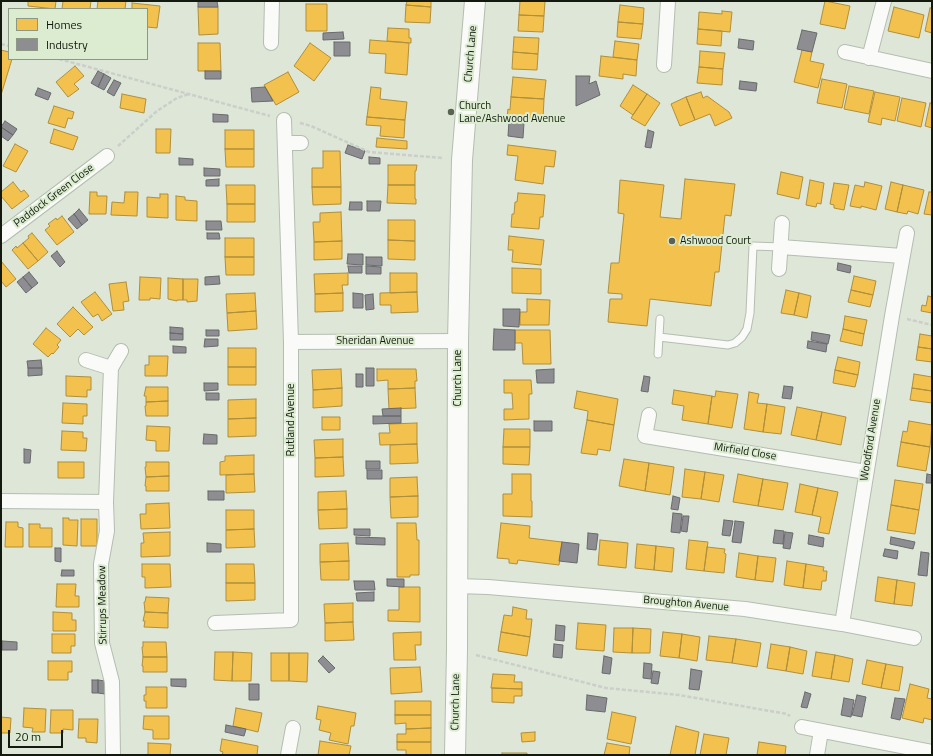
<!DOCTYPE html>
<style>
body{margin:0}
#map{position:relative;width:933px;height:756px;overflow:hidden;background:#dde6d7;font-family:"Titillium Web",sans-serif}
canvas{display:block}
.frame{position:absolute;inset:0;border:2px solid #13190f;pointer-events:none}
.legend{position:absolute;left:8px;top:8px;width:140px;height:52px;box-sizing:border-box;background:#dcecd1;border:1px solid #8c9883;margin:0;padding:5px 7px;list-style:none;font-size:12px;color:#13190f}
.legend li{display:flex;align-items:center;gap:8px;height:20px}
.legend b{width:20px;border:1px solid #8c9883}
.scale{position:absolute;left:8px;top:730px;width:55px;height:18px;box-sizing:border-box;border:2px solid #13190f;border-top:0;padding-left:5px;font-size:12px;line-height:14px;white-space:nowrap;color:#13190f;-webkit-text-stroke:3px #dcecd1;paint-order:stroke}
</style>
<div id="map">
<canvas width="933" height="756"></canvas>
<div class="frame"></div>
<ul class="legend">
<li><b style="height:11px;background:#f2c14e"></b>Homes</li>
<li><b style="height:11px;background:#8d8d92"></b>Industry</li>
</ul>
<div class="scale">20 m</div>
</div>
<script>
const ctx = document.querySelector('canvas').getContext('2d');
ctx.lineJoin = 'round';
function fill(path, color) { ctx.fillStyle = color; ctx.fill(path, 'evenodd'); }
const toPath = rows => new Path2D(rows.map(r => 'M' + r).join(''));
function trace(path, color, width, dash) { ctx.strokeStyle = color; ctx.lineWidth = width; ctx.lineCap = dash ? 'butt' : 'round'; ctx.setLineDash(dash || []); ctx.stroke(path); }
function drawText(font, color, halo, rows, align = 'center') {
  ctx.font = font + ' "Titillium Web",sans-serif'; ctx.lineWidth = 4; ctx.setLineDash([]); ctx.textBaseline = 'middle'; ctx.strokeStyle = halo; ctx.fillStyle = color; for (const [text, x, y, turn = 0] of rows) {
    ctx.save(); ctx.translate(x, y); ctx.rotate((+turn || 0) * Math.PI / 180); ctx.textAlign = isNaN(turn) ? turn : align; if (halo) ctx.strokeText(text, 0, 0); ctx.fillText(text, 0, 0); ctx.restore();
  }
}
const homes = toPath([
 [28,1,56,1,55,9,28,6,28,1],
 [63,1,91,1,90,9,62,9,63,1],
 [98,1,126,1,125,9,97,9,98,1],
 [407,1,431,1,431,7,406,5,407,1],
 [520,1,545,1,544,16,519,15,520,1],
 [825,1,850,6,845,29,820,24,825,1],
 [132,3,160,6,157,28,147,27,147,9,132,9,132,3],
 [306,4,327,4,327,31,306,31,306,4],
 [406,5,431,7,430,23,405,22,406,5],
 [620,5,644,8,643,24,618,22,620,5],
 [198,7,218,7,218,34,199,35,198,7],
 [894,7,924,15,919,38,888,31,894,7],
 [930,8,932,8,932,33,925,31,930,8],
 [722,11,732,12,730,32,698,29,699,12,722,14,722,11],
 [519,15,544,16,543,32,518,31,519,15],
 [618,22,643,24,641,39,617,37,618,22],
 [388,28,409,29,409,38,411,38,411,43,387,41,388,28],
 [698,29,722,31,721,46,697,44,698,29],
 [514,37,539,38,538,54,513,52,514,37],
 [370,40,409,43,407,75,385,73,386,54,369,53,370,40],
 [615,41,639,44,637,60,613,57,615,41],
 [198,43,220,43,221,71,198,71,198,43],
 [310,43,331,58,314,81,294,66,310,43],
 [1,50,9,52,9,59,12,59,1,95,1,50],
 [802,50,812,52,810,61,824,64,818,88,794,82,802,50],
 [700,51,725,53,723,69,699,67,700,51],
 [513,52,538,54,537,70,512,69,513,52],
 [601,56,637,60,636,76,623,74,623,79,599,76,601,56],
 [75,66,84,76,74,84,79,89,68,97,56,82,75,66],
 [699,67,723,69,722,85,697,83,699,67],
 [288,72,299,92,276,105,264,85,288,72],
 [513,77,546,80,544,99,511,97,513,77],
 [822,79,847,84,842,108,817,103,822,79],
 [633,85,647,94,633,115,620,106,633,85],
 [849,86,874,91,869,114,844,109,849,86],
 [371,87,381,88,380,99,407,102,405,120,367,117,371,87],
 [701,92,703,98,707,96,729,112,732,118,715,126,710,114,695,120,686,97,701,92],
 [875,92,900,97,895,121,882,118,881,125,868,122,875,92],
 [122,94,146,99,144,113,120,108,122,94],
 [647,94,660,103,645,126,631,118,647,94],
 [511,97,544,99,543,119,507,117,508,109,510,110,511,97],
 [686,97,695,120,680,126,671,104,686,97],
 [902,98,926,103,921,127,897,121,902,98],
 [930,103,932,103,932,128,925,126,930,103],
 [54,106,74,112,72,119,68,118,65,128,48,123,54,106],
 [367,117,405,120,404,138,380,136,381,126,366,125,367,117],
 [54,129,78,137,73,150,50,143,54,129],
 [156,129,171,129,170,153,156,153,156,129],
 [225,130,254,130,254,149,225,149,225,130],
 [377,138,407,141,407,149,376,147,377,138],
 [15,144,28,151,16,172,3,166,15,144],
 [508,145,556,151,554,167,545,166,543,184,515,180,518,156,507,155,508,145],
 [225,149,254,149,254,167,226,167,225,149],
 [323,151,340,151,341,187,312,187,312,168,323,168,323,151],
 [388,165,417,165,416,171,415,171,415,185,388,185,388,165],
 [781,172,803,177,799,199,777,194,781,172],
 [685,179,735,184,731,216,725,215,719,272,715,272,711,306,650,299,647,326,608,322,610,299,622,299,622,294,608,293,611,263,619,263,624,214,618,213,620,180,664,185,660,217,681,219,685,179],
 [810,180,824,183,821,204,817,203,816,207,806,205,810,180],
 [13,182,21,192,24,190,29,196,12,209,1,196,1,192,13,182],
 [865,182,882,186,876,210,861,206,861,208,850,206,855,185,864,187,865,182],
 [891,182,903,185,897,212,885,209,891,182],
 [834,183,849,185,844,210,834,208,834,205,830,204,834,183],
 [226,185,255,185,255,204,227,204,226,185],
 [388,185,415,185,415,199,416,199,416,204,387,203,388,185],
 [903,185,924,190,918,214,908,211,907,214,897,212,903,185],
 [312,187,341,187,341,204,313,205,312,187],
 [90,192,97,192,97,196,107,196,106,214,89,214,90,192],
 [125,192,138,192,137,216,111,215,112,202,124,203,125,192],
 [929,192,932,192,932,215,924,214,929,192],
 [518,193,545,195,543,217,540,217,539,229,511,227,512,214,514,214,515,202,517,202,518,193],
 [160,194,168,194,168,218,147,217,147,197,160,198,160,194],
 [176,196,185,197,185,200,197,201,197,221,176,220,176,196],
 [227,204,255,204,255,222,227,222,227,204],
 [341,212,342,241,314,242,313,222,320,222,320,213,341,212],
 [62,216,74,232,57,245,45,230,50,226,48,224,56,218,57,220,62,216],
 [388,220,415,220,415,241,388,240,388,220],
 [32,233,48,252,38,261,23,243,29,238,28,236,32,233],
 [509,236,544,240,541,265,512,262,513,250,508,250,509,236],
 [225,238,254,238,254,257,225,257,225,238],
 [388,240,415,241,415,260,388,259,388,240],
 [342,241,342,259,314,260,314,242,342,241],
 [23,243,38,261,28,269,12,250,16,246,17,248,23,243],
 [225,257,254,257,254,275,226,275,225,257],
 [1,261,16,279,6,287,1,281,1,261],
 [512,268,541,269,541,294,512,293,512,268],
 [348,273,348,285,342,285,343,293,315,294,314,274,348,273],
 [390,273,417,273,417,292,390,293,390,273],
 [854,276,876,281,873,295,851,290,854,276],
 [140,277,161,278,160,299,150,298,150,300,139,300,140,277],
 [168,278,183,279,183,300,177,300,177,301,168,299,168,278],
 [183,279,198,279,197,301,187,302,187,300,183,300,183,279],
 [126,282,129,301,123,302,124,310,113,311,109,284,126,282],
 [786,290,799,293,794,315,781,313,786,290],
 [851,290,873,295,870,307,848,302,851,290],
 [95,292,112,314,102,321,98,314,93,317,81,302,95,292],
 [417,292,418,312,391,313,391,305,380,305,380,293,417,292],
 [255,293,256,311,227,313,226,294,255,293],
 [343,293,343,311,315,312,315,294,343,293],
 [799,293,811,296,807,318,794,315,799,293],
 [928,296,932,297,932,313,921,311,922,305,926,306,928,296],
 [527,299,550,300,549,325,520,325,520,312,527,312,527,299],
 [73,307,93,327,84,335,78,329,70,337,57,324,73,307],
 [256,311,257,329,228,331,227,313,256,311],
 [845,316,867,320,864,334,843,329,845,316],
 [46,328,61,340,57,345,59,347,53,354,52,353,48,357,33,344,46,328],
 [843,329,864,334,862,346,840,341,843,329],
 [515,330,550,330,551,364,523,364,522,343,515,343,515,330],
 [920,334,932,336,932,349,918,347,920,334],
 [918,347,932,349,932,362,916,360,918,347],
 [228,348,256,348,256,367,228,367,228,348],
 [149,356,168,356,167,376,145,376,145,365,149,365,149,356],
 [838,357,860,362,858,375,835,370,838,357],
 [228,367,256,367,256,385,228,385,228,367],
 [341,369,342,388,313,390,312,370,341,369],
 [377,369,416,369,417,381,415,381,415,388,388,389,388,380,377,381,377,369],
 [835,370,858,375,855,387,833,383,835,370],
 [914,374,932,377,932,391,912,388,914,374],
 [66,376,91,377,91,390,87,390,87,397,66,396,66,376],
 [504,380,531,380,532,394,529,394,529,419,504,420,504,409,513,409,512,393,504,393,504,380],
 [146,387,168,387,168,401,146,402,146,396,144,396,146,387],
 [342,388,342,406,313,408,313,390,342,388],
 [415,388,416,408,389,409,388,389,415,388],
 [912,388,932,391,932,403,910,400,912,388],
 [674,390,712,396,708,424,682,420,684,406,672,404,674,390],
 [577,391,618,399,614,425,587,420,588,411,574,408,577,391],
 [716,391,738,394,732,428,708,424,712,396,715,397,716,391],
 [749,392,759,394,757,403,767,404,763,432,744,429,749,392],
 [256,399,256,418,228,419,228,400,256,399],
 [168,401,168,416,146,416,145,406,146,406,146,402,168,401],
 [63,403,87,404,87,416,83,416,83,424,62,423,63,403],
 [767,404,785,407,781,434,763,432,767,404],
 [797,407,822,412,816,440,791,435,797,407],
 [822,412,846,417,841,445,816,440,822,412],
 [322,417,340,417,340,430,322,430,322,417],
 [256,418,256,436,228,437,228,419,256,418],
 [587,420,614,425,610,451,598,449,597,455,581,453,587,420],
 [909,421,932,425,930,447,901,442,903,431,907,432,909,421],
 [417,423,417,444,380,445,379,433,390,433,389,424,417,423],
 [147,426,170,427,169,451,156,451,156,441,146,440,147,426],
 [504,429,530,429,530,447,503,447,504,429],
 [62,431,83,432,83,438,87,438,86,451,61,450,62,431],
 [343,439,343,457,315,458,314,440,343,439],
 [901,442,930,447,926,471,897,466,901,442],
 [417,444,418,463,390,464,390,445,417,444],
 [503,447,530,447,529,465,503,464,503,447],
 [254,455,254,474,220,475,220,462,225,461,225,456,254,455],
 [343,457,344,476,315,477,315,458,343,457],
 [624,459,649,463,645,491,619,486,624,459],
 [58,462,84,462,84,478,58,478,58,462],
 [146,462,169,462,169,476,146,477,145,467,146,467,146,462],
 [649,463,674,467,670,495,645,491,649,463],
 [685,469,705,472,701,499,682,497,685,469],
 [705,472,724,475,719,502,701,499,705,472],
 [254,474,255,492,226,493,226,475,254,474],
 [512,474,531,474,531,501,532,501,532,517,503,516,503,494,512,494,512,474],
 [738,474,763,479,758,506,733,502,738,474],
 [169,476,169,491,146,491,146,486,145,486,146,477,169,476],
 [417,477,418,496,390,497,390,478,417,477],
 [763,479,788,483,783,510,758,506,763,479],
 [895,480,923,484,919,510,891,505,895,480],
 [800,484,818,488,812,515,795,512,800,484],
 [818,488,838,492,829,534,818,532,821,517,812,515,818,488],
 [346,491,347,509,318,510,318,492,346,491],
 [418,496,418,517,391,518,390,497,418,496],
 [169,503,170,528,141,529,140,514,146,514,146,504,169,503],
 [891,505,919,510,915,534,887,530,891,505],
 [347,509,347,528,319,529,318,510,347,509],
 [226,510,254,510,254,529,226,530,226,510],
 [63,518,69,518,69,520,78,520,77,546,63,545,63,518],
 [81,519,97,519,97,546,81,546,81,519],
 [6,522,18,522,18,527,23,528,23,547,5,547,6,522],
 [397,523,416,523,417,540,419,540,419,575,410,575,410,577,397,577,397,523],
 [501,523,530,526,529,538,562,542,559,565,518,560,517,564,509,563,509,559,497,558,501,523],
 [29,524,40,524,40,528,52,528,52,547,29,547,29,524],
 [254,529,255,547,226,548,226,530,254,529],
 [170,532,170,556,141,557,141,543,144,543,143,533,170,532],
 [600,540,628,543,626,568,598,565,600,540],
 [689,540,708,542,704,571,686,569,689,540],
 [348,543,349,561,320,562,320,544,348,543],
 [637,544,656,546,654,570,635,568,637,544],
 [656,546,674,548,672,572,654,570,656,546],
 [707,547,725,549,724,553,726,554,724,573,704,571,707,547],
 [739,553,758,556,755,580,736,577,739,553],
 [758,556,776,558,773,582,755,580,758,556],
 [349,561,349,580,321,580,320,562,349,561],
 [787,561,806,564,803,588,784,585,787,561],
 [142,564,170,564,171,587,145,588,145,577,142,577,142,564],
 [226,564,254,564,255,583,226,583,226,564],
 [806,564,824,567,823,571,827,571,826,581,822,581,821,590,803,588,806,564],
 [878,577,897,580,894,604,875,601,878,577],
 [897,580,915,583,912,606,894,604,897,580],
 [226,583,255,583,255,600,226,601,226,583],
 [57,584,76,584,75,596,79,596,79,607,56,607,57,584],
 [399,587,420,587,420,622,388,621,388,610,399,610,399,587],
 [146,597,169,598,168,613,145,612,144,602,145,602,146,597],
 [353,603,353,622,325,623,324,604,353,603],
 [513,607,527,610,526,619,532,619,530,637,501,632,504,615,512,616,513,607],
 [53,612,72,613,72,620,76,620,76,631,53,631,53,612],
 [145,612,168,613,168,628,144,627,145,621,143,621,145,612],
 [353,622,354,640,325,641,325,623,353,622],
 [578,623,606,625,604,651,576,649,578,623],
 [614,628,633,628,632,653,613,652,614,628],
 [633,628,651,629,650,653,632,653,633,628],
 [421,632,421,645,415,645,416,660,394,660,393,633,421,632],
 [501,632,530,637,527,656,498,651,501,632],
 [663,632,682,634,679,658,660,656,663,632],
 [52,634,75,634,75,646,71,646,71,653,52,653,52,634],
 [682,634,700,637,697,661,679,658,682,634],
 [709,636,736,639,732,663,706,660,709,636],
 [736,639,761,643,757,667,732,663,736,639],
 [143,642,166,642,167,657,143,657,142,647,143,647,143,642],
 [771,644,790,647,786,671,767,668,771,644],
 [790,647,807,651,803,674,786,671,790,647],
 [215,652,233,652,232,681,214,680,215,652],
 [233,652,252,653,251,681,232,681,233,652],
 [816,652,835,655,831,679,812,676,816,652],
 [271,653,289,653,289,681,271,681,271,653],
 [289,653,308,653,307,682,289,681,289,653],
 [835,655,853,659,849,682,831,679,835,655],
 [143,657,167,657,167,672,143,672,143,666,142,666,143,657],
 [867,660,886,664,881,688,862,684,867,660],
 [48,661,72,661,72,672,68,672,68,680,48,680,48,661],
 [886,664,903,667,899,691,881,688,886,664],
 [420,667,422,692,391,694,390,668,420,667],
 [493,674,515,675,514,682,522,682,522,689,491,688,493,674],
 [910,684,929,689,927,698,932,699,932,720,924,718,923,723,902,718,910,684],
 [146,687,167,687,167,708,146,708,146,701,144,701,144,695,146,695,146,687],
 [492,688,522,689,522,696,514,696,514,703,492,702,492,688],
 [395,701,431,701,431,715,395,715,395,701],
 [318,706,356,713,354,726,351,726,348,744,329,740,331,733,319,730,321,720,316,719,318,706],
 [24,708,46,709,45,732,32,732,33,728,23,727,24,708],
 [236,708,262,713,258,732,233,726,236,708],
 [51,710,73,710,73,730,63,729,63,733,50,733,51,710],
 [612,712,636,717,631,744,607,739,612,712],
 [395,715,431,715,431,728,406,729,406,723,395,724,395,715],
 [144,716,169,716,169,739,153,739,153,730,143,729,144,716],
 [1,717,11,718,10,733,1,733,1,717],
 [79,719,98,719,97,743,86,742,86,738,78,738,79,719],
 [676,726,699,732,695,755,670,755,676,726],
 [431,728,431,742,397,742,397,734,406,734,406,729,431,728],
 [535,732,535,741,522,742,521,733,535,732],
 [704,734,729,738,726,755,700,755,704,734],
 [222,739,258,746,257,755,222,755,223,752,220,751,222,739],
 [320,741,351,746,349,755,318,755,320,741],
 [397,742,431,742,431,755,406,755,406,750,397,750,397,742],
 [759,742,786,746,785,755,757,755,759,742],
 [148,743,171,744,170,755,148,755,148,743],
 [607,743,630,747,629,755,604,755,607,743],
 [502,753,527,753,527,755,502,755,502,753]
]);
fill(homes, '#f2c14e');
trace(homes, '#af8f3b', 1);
const industry = toPath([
 [198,1,217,1,218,7,198,7,198,1],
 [802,30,817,33,812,52,797,49,802,30],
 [343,32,344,39,323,40,323,33,343,32],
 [739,39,754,41,753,50,738,48,739,39],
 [334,42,350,42,350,56,334,56,334,42],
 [98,71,104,74,98,87,91,83,98,71],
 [205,71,221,71,221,79,205,79,205,71],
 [104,74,111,78,104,90,98,87,104,74],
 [576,76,590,76,589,84,596,81,600,95,576,106,576,76],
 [114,80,121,83,114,96,107,92,114,80],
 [740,81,757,83,756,91,739,89,740,81],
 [265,87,273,101,252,102,251,88,265,87],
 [38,88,51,93,48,100,35,95,38,88],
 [213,114,228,115,228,122,213,122,213,114],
 [5,121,17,129,13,135,1,127,5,121],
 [509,121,524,123,523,138,508,136,509,121],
 [1,127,13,135,8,141,1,136,1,127],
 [648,130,654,132,651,148,645,147,648,130],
 [348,145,365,151,362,159,345,153,348,145],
 [369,157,380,158,380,164,369,164,369,157],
 [179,158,193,159,193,165,179,165,179,158],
 [204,168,220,169,220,176,204,176,204,168],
 [219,179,219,186,206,186,206,180,219,179],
 [367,201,381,201,380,211,367,211,367,201],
 [350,202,362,202,362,210,349,210,350,202],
 [79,209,88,220,82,225,74,214,79,209],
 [74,214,82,225,77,229,68,219,74,214],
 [206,221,221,221,222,230,206,230,206,221],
 [207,233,219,233,220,239,207,239,207,233],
 [57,251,65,262,60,267,51,256,57,251],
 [348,254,363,254,363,265,347,264,348,254],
 [366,257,382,257,382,266,366,265,366,257],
 [838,263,851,266,850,273,837,270,838,263],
 [348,266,362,266,362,273,349,273,348,266],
 [366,266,381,267,381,274,366,274,366,266],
 [29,272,38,283,32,288,23,277,29,272],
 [219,276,220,284,205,285,205,277,219,276],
 [23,277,32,288,26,293,17,282,23,277],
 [353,293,363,294,363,308,353,308,353,293],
 [373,294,374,309,366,310,365,295,373,294],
 [503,309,520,309,519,327,503,326,503,309],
 [170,327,183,328,183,334,170,333,170,327],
 [494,329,515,330,515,350,493,350,494,329],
 [206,330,219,330,219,336,206,336,206,330],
 [812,332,830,335,828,344,811,340,812,332],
 [170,333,183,334,183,340,170,340,170,333],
 [205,339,218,339,218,346,204,347,205,339],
 [808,341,827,344,826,352,807,348,808,341],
 [173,346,186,347,186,353,173,353,173,346],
 [41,360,42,368,28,368,27,361,41,360],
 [28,368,42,368,42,375,28,376,28,368],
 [366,368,374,368,374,386,366,386,366,368],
 [554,369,554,383,537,383,536,370,554,369],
 [356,374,363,374,363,387,356,387,356,374],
 [644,376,650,377,648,392,641,391,644,376],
 [204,383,218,383,218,390,204,391,204,383],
 [784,386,793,387,791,399,782,398,784,386],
 [206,393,219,393,219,400,206,400,206,393],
 [401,408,401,416,383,416,382,409,401,408],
 [373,416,401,416,401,423,373,424,373,416],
 [534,421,552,421,552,431,534,431,534,421],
 [204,434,217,435,217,444,203,444,204,434],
 [24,449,31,450,30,463,24,463,24,449],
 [366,461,380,461,380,469,366,469,366,461],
 [367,470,382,470,382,479,367,479,367,470],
 [927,474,932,475,932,483,926,483,927,474],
 [208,491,224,491,224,500,208,500,208,491],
 [673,496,680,498,678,510,671,509,673,496],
 [673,513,682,514,680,533,671,532,673,513],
 [683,516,689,516,687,532,681,531,683,516],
 [724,520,733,521,730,536,722,535,724,520],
 [735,521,744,522,741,543,732,542,735,521],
 [354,529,370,529,370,536,354,535,354,529],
 [775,530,784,531,783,544,773,543,775,530],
 [785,532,793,533,790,549,783,548,785,532],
 [588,533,598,534,596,550,587,549,588,533],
 [809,535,824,538,823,547,808,544,809,535],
 [356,537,385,538,385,545,356,544,356,537],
 [891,537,915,542,913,549,890,544,891,537],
 [562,542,579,544,577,563,559,561,562,542],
 [207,543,221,544,221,552,207,552,207,543],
 [55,548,61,548,61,562,55,561,55,548],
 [885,549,898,551,897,559,883,556,885,549],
 [921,552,929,553,927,576,918,575,921,552],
 [62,570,74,570,74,576,61,576,62,570],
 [387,579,404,579,404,587,387,586,387,579],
 [354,581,374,581,375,590,355,590,354,581],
 [374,592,374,601,357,601,356,593,374,592],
 [556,625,565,626,564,641,555,640,556,625],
 [2,641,17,642,17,650,2,650,2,641],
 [554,644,563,645,562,658,553,657,554,644],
 [323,656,335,668,329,673,318,661,323,656],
 [604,656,612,658,610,674,602,673,604,656],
 [644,663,652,664,651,679,643,678,644,663],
 [691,669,702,671,699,690,689,689,691,669],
 [653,671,660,672,658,684,651,683,653,671],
 [171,679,186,679,186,687,171,686,171,679],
 [92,680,98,680,98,693,92,693,92,680],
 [98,680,105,681,105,694,98,693,98,680],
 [249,684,259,684,259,700,249,700,249,684],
 [805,692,811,694,807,708,801,707,805,692],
 [587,695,607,698,605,712,586,710,587,695],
 [857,695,866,697,862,717,852,715,857,695],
 [844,698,854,700,851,717,841,715,844,698],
 [895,698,905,699,900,720,891,718,895,698],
 [226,725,246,729,244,736,225,732,226,725]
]);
fill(industry, '#8d8d92');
trace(industry, '#686a6b', 1);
const lane = toPath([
 [659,337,728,345,735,343,742,337,747,329,750,313,753,246,781,247],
 [658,354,660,319]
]);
const street = toPath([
 [271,43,272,1],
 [845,52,932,71],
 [869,58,884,1],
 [664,65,668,1],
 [285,143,301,143],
 [1,236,107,156],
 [781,247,902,256],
 [779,269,782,223],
 [291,342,458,341],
 [86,360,111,368,106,502,107,531,101,564,102,643,112,682,113,755],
 [111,368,121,351],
 [649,415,645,436,866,472],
 [1,501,106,502],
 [457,586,488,587,745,609,842,624,914,638],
 [215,623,291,620,291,342,284,120],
 [842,624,892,316,907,233],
 [802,727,932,752],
 [288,755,293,728],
 [817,755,821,731]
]);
const secondary = toPath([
 [455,755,457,650,458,341,462,160,475,1]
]);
trace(lane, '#b5bdb0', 9);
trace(street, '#b5bdb0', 16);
trace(secondary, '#b5bdb0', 22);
trace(toPath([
 [1,44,9,46],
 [59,59,270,116],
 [300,123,311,126,369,152,443,158],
 [118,146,157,111,177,98,189,94],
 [907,319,932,325],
 [476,655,606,688,679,695,787,714,790,716]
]), '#cbcec9', 2.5, [4, 2]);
trace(lane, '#fafbf9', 7);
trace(street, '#fafbf9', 14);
trace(secondary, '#fafbf9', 20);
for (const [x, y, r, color] of [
 [451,112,4,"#5a6155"],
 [672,241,4,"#5a6155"]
]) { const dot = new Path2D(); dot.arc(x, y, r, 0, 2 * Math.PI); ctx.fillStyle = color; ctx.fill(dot); trace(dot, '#dcecd1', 1.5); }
drawText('11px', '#13190f', '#dcecd1', [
 ["Church Lane",471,54,-85],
 ["Paddock Green Close",54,196,-37],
 ["Sheridan Avenue",375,341],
 ["Church Lane",458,378,-90],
 ["Rutland Avenue",291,420,-90],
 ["Woodford Avenue",871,440,-81],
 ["Mirfield Close",745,452,9],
 ["Broughton Avenue",686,604,5],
 ["Stirrups Meadow",103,605,-91],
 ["Church Lane",456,702,-89]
]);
drawText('11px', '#13190f', '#dcecd1', [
 ["Church",459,106],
 ["Lane/Ashwood Avenue",459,119],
 ["Ashwood Court",680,241]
], 'left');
</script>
